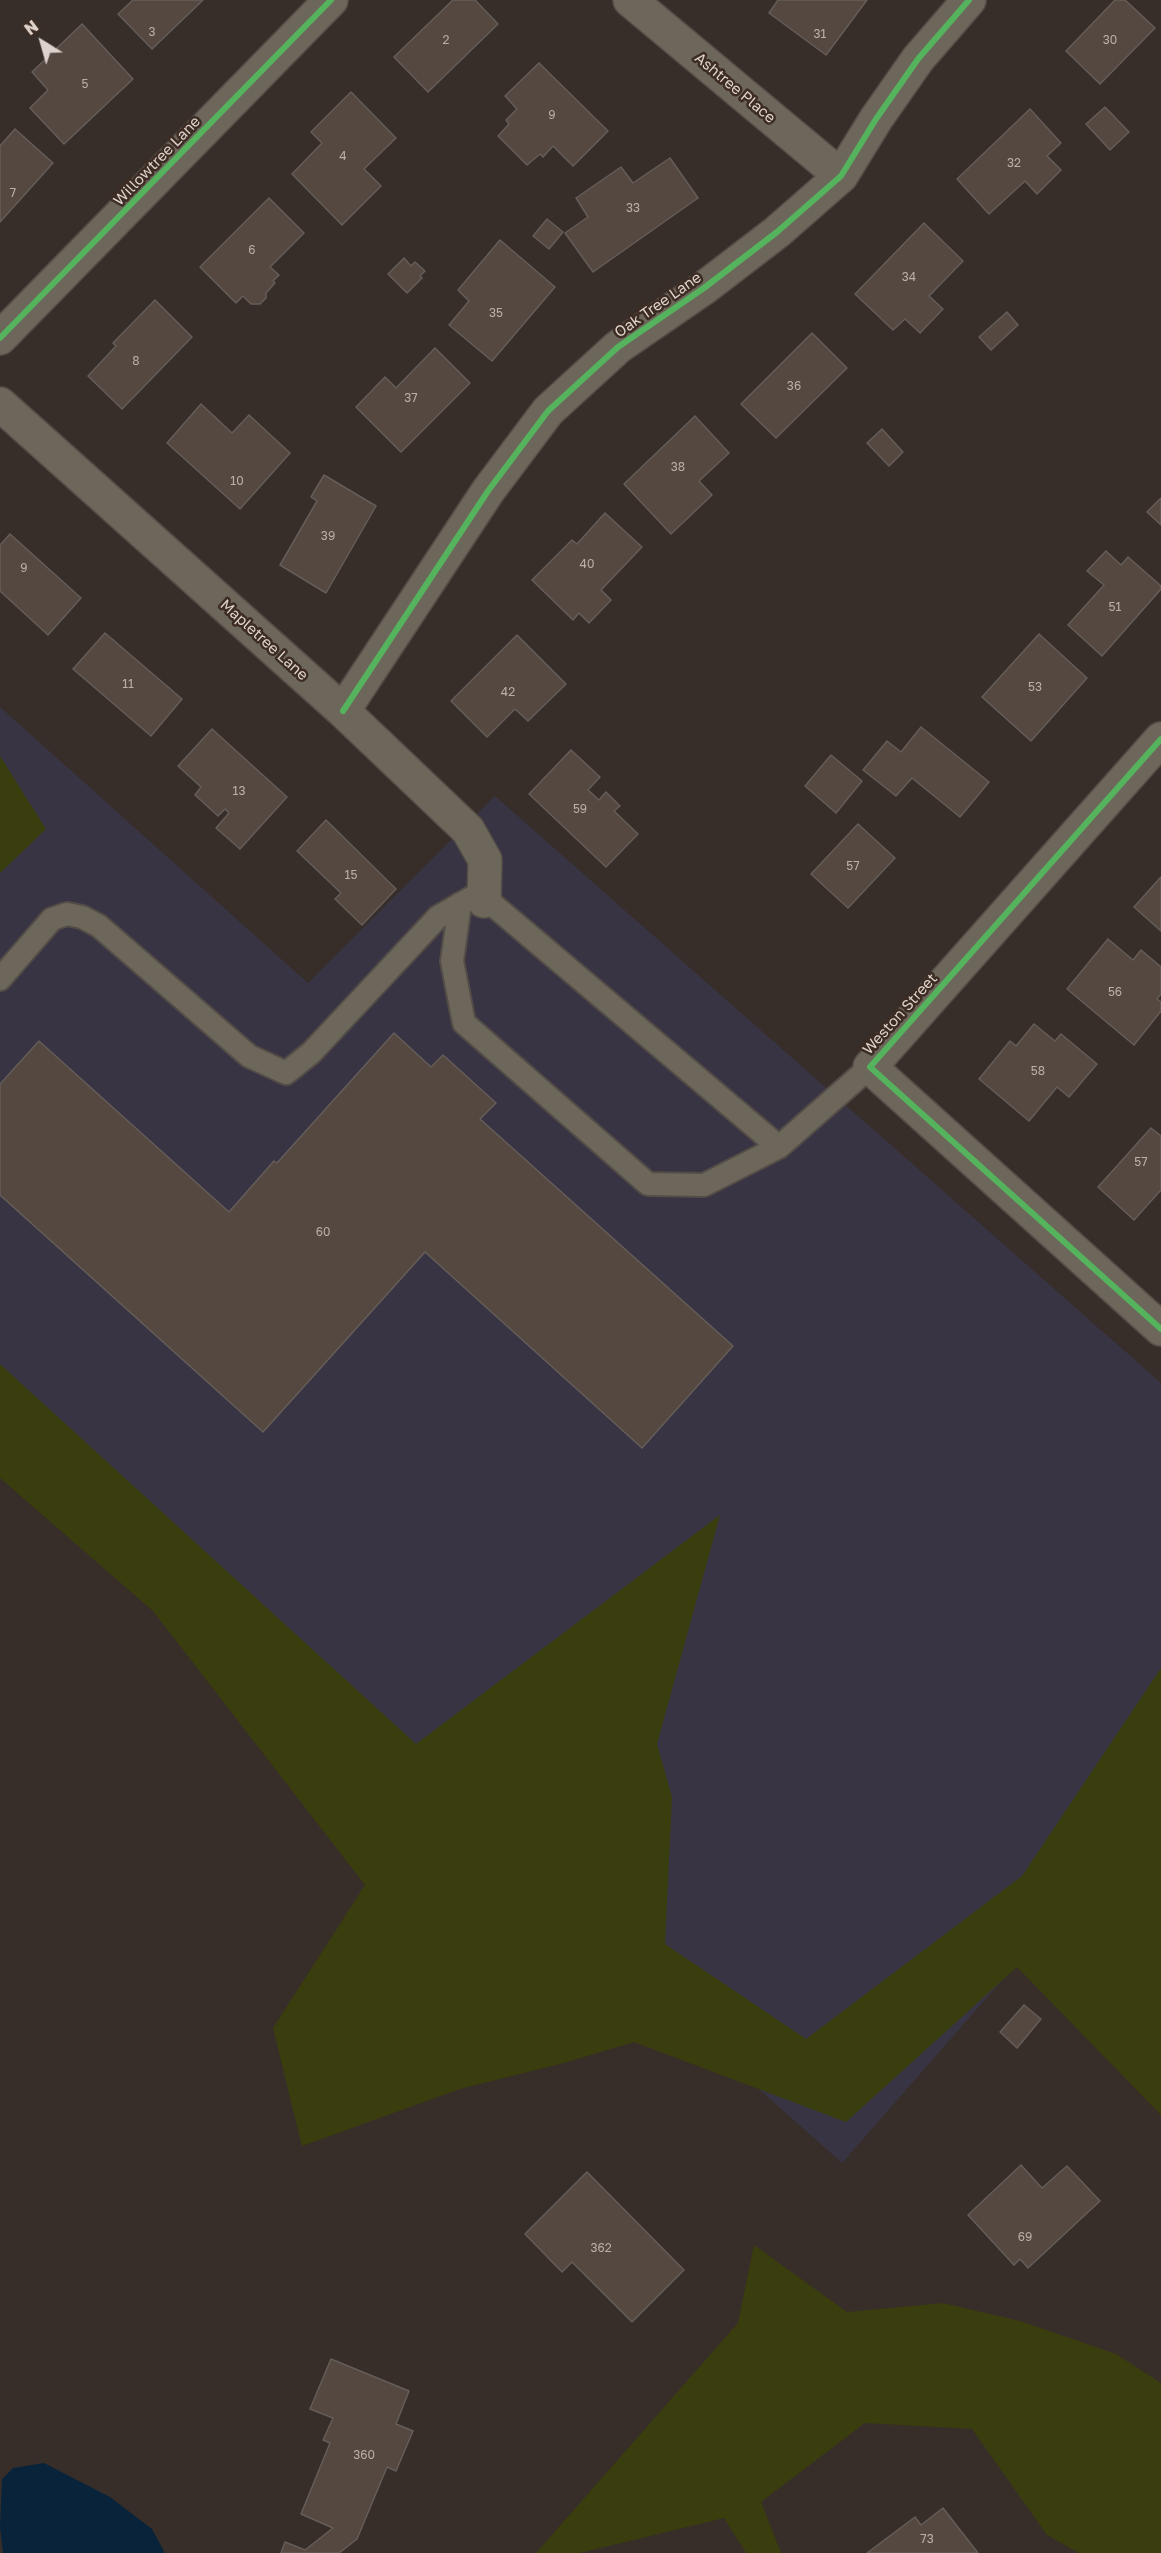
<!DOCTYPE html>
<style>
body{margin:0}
#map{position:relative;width:1161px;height:2553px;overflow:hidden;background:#372e29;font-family:"Golos Text",sans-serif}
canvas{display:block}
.north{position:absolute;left:12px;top:12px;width:60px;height:60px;-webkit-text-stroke:4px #3d2c23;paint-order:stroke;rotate:323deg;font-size:16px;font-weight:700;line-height:24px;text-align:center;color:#ddd2cc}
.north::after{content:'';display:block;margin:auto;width:21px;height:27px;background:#ddd2cc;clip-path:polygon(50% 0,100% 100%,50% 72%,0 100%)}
</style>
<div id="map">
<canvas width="1161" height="2553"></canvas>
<div class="north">N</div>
</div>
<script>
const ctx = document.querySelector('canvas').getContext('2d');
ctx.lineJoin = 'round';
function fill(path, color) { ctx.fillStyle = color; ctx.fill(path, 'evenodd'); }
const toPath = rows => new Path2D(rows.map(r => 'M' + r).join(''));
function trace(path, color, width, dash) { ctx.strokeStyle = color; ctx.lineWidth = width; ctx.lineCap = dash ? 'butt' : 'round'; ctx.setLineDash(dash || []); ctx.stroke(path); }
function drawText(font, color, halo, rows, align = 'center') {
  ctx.font = font + ' "Golos Text",sans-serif'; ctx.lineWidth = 5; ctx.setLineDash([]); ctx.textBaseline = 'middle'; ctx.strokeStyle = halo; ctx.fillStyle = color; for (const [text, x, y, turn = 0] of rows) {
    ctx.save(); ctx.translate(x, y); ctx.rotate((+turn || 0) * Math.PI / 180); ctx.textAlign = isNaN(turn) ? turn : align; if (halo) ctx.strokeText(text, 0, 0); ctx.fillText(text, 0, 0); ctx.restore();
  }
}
fill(toPath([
 [0,707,308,983,495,796,1161,1383,1161,1799,842,2163,0,1415]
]), '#383443');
fill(toPath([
 [0,756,46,829,0,873],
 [0,1364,416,1744,720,1515,657,1744,672,1797,665,1944,806,2039,1022,1876,1161,1668,1161,2115,1017,1967,846,2122,634,2042,564,2063,460,2089,302,2146,273,2028,365,1885,153,1611,0,1478],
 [754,2245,847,2312,943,2303,1020,2321,1116,2354,1161,2383,1161,2553,1079,2553,1047,2535,972,2429,865,2423,761,2502,781,2553,746,2553,724,2518,580,2553,536,2553,738,2323]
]), '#3a3d0e');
fill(toPath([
 [44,2463,110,2497,152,2529,165,2553,3,2553,0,2527,2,2479,13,2468]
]), '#09243a');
const building = toPath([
 [133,0,203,0,152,49,118,14,133,0],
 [453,0,475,0,498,24,428,92,394,57,453,0],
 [778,0,867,0,826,55,769,13,778,0],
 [1115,0,1125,0,1155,28,1100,84,1066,51,1115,0],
 [82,24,133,79,64,144,30,108,48,90,32,72,82,24],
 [539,63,608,131,573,166,553,146,543,157,540,154,527,165,498,136,509,124,506,120,517,109,505,96,539,63],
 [351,92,396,138,364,169,381,186,342,225,292,174,322,143,311,132,351,92],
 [1105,107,1129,132,1110,150,1086,124,1105,107],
 [1030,109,1061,143,1047,156,1061,170,1037,194,1025,181,989,214,957,179,1030,109],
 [15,129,53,163,0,222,0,146,15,129],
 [670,158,698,198,593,272,565,233,588,217,576,198,621,167,633,183,670,158],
 [269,198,304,233,270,267,279,275,273,281,275,283,266,293,266,298,260,304,251,304,243,296,236,303,200,267,269,198],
 [547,219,563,232,549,249,533,236,547,219],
 [924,223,963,261,929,296,943,309,920,333,905,319,893,330,855,294,924,223],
 [500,240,555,287,492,361,449,325,469,301,458,290,500,240],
 [404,258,411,266,415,262,425,271,420,276,422,278,407,293,388,274,404,258],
 [155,300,192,337,122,409,88,376,116,346,113,343,155,300],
 [1007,312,1018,325,991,350,979,337,1007,312],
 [812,333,847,368,776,438,741,404,812,333],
 [435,348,470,383,401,452,356,407,385,377,396,388,435,348],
 [201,404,232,433,249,415,290,453,240,509,167,443,201,404],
 [695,416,729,453,699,481,712,495,671,534,624,484,695,416],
 [882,429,903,452,889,466,867,443,882,429],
 [324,475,376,506,326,593,280,565,317,501,311,497,324,475],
 [1161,498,1161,525,1147,512,1161,498],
 [605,513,642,547,601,590,611,600,589,623,579,613,573,620,532,580,572,540,577,544,605,513],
 [10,534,81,598,48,635,0,591,0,545,10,534],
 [1106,551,1121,565,1128,557,1161,586,1161,589,1102,656,1068,625,1104,585,1087,571,1106,551],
 [105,633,182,699,151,736,73,669,105,633],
 [1039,634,1087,678,1031,741,982,697,1039,634],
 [517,635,566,684,528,721,515,709,487,737,451,701,517,635],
 [921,727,989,782,960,817,912,778,896,796,863,770,887,741,901,752,921,727],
 [212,729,287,797,240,849,216,828,229,813,225,809,218,816,195,795,201,787,178,766,212,729],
 [571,750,600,777,588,790,599,800,606,792,620,806,614,811,638,834,606,867,529,794,571,750],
 [831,755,862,781,836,813,805,786,831,755],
 [326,820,396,889,362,925,335,899,341,893,297,851,326,820],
 [858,824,895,858,848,908,811,874,858,824],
 [1161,877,1161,931,1134,907,1161,877],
 [1108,939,1133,960,1141,950,1161,967,1161,994,1157,999,1161,1002,1161,1011,1134,1045,1067,989,1108,939],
 [1034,1024,1055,1041,1061,1034,1097,1064,1069,1097,1057,1087,1029,1121,979,1079,1010,1041,1016,1046,1034,1024],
 [394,1033,431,1067,443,1055,496,1103,480,1119,733,1346,642,1448,425,1252,263,1432,0,1195,0,1084,39,1041,229,1212,274,1161,277,1163,394,1033],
 [1151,1128,1161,1136,1161,1190,1134,1220,1098,1187,1151,1128],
 [1024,2005,1041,2019,1017,2048,1000,2032,1024,2005],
 [1021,2165,1042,2188,1067,2166,1100,2201,1028,2268,1020,2259,1014,2265,968,2215,1021,2165],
 [587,2172,684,2270,632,2322,572,2262,562,2272,525,2234,587,2172],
 [331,2359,409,2391,396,2424,413,2431,396,2471,387,2467,357,2539,339,2553,281,2553,285,2542,305,2550,333,2528,301,2514,330,2443,323,2440,333,2418,310,2409,331,2359],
 [943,2508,978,2553,867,2553,915,2517,921,2525,943,2508]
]);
fill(building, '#544840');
trace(building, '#655d59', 1.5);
const lane = toPath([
 [460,904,452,961,464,1023,648,1184,704,1185,779,1147,870,1067],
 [0,979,52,919,67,914,82,917,99,926,249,1056,286,1073,311,1053,438,917,471,898,492,904,779,1147]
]);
const street = toPath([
 [630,0,841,176],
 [0,338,331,0],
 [0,404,343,711,468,830,485,860,484,901],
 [343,711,488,491,548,411,618,347,704,288,777,232,841,176,876,119,918,59,969,0],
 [1161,739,870,1067,1161,1329]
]);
trace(lane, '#544c47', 26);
trace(street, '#544c47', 36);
trace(lane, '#6c675a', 22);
trace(street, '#6c675a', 33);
trace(toPath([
 [0,338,331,0],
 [343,711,488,491,548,411,618,347,704,288,777,232,841,176,876,119,918,59,969,0],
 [1161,739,870,1067,1161,1329]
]), '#56b35d', 6);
drawText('12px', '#bbb0a9', null, [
 ["3",152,32],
 ["31",820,34],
 ["2",446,40],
 ["30",1110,40],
 ["5",85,84],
 ["9",552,115],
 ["4",343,156],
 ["32",1014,163],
 ["7",13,193],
 ["33",633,208],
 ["6",252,250],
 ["34",909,277],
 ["35",496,313],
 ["8",136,361],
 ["36",794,386],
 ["37",411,398],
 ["38",678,467],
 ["10",237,481],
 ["39",328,536],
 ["40",587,564],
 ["9",24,568],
 ["51",1115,607],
 ["11",128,684],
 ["53",1035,687],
 ["42",508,692],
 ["13",239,791],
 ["59",580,809],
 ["57",853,866],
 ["15",351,875],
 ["56",1115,992],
 ["58",1038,1071],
 ["57",1141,1162],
 ["60",323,1232],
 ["69",1025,2237],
 ["362",601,2248],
 ["360",364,2455],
 ["73",927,2539]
]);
drawText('15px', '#ddd2cc', '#3d2c23', [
 ["Ashtree Place",735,88,40],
 ["Willowtree Lane",157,161,-46],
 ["Oak Tree Lane",658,305,-35],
 ["Mapletree Lane",264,640,42],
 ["Weston Street",900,1014,-48]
]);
</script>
